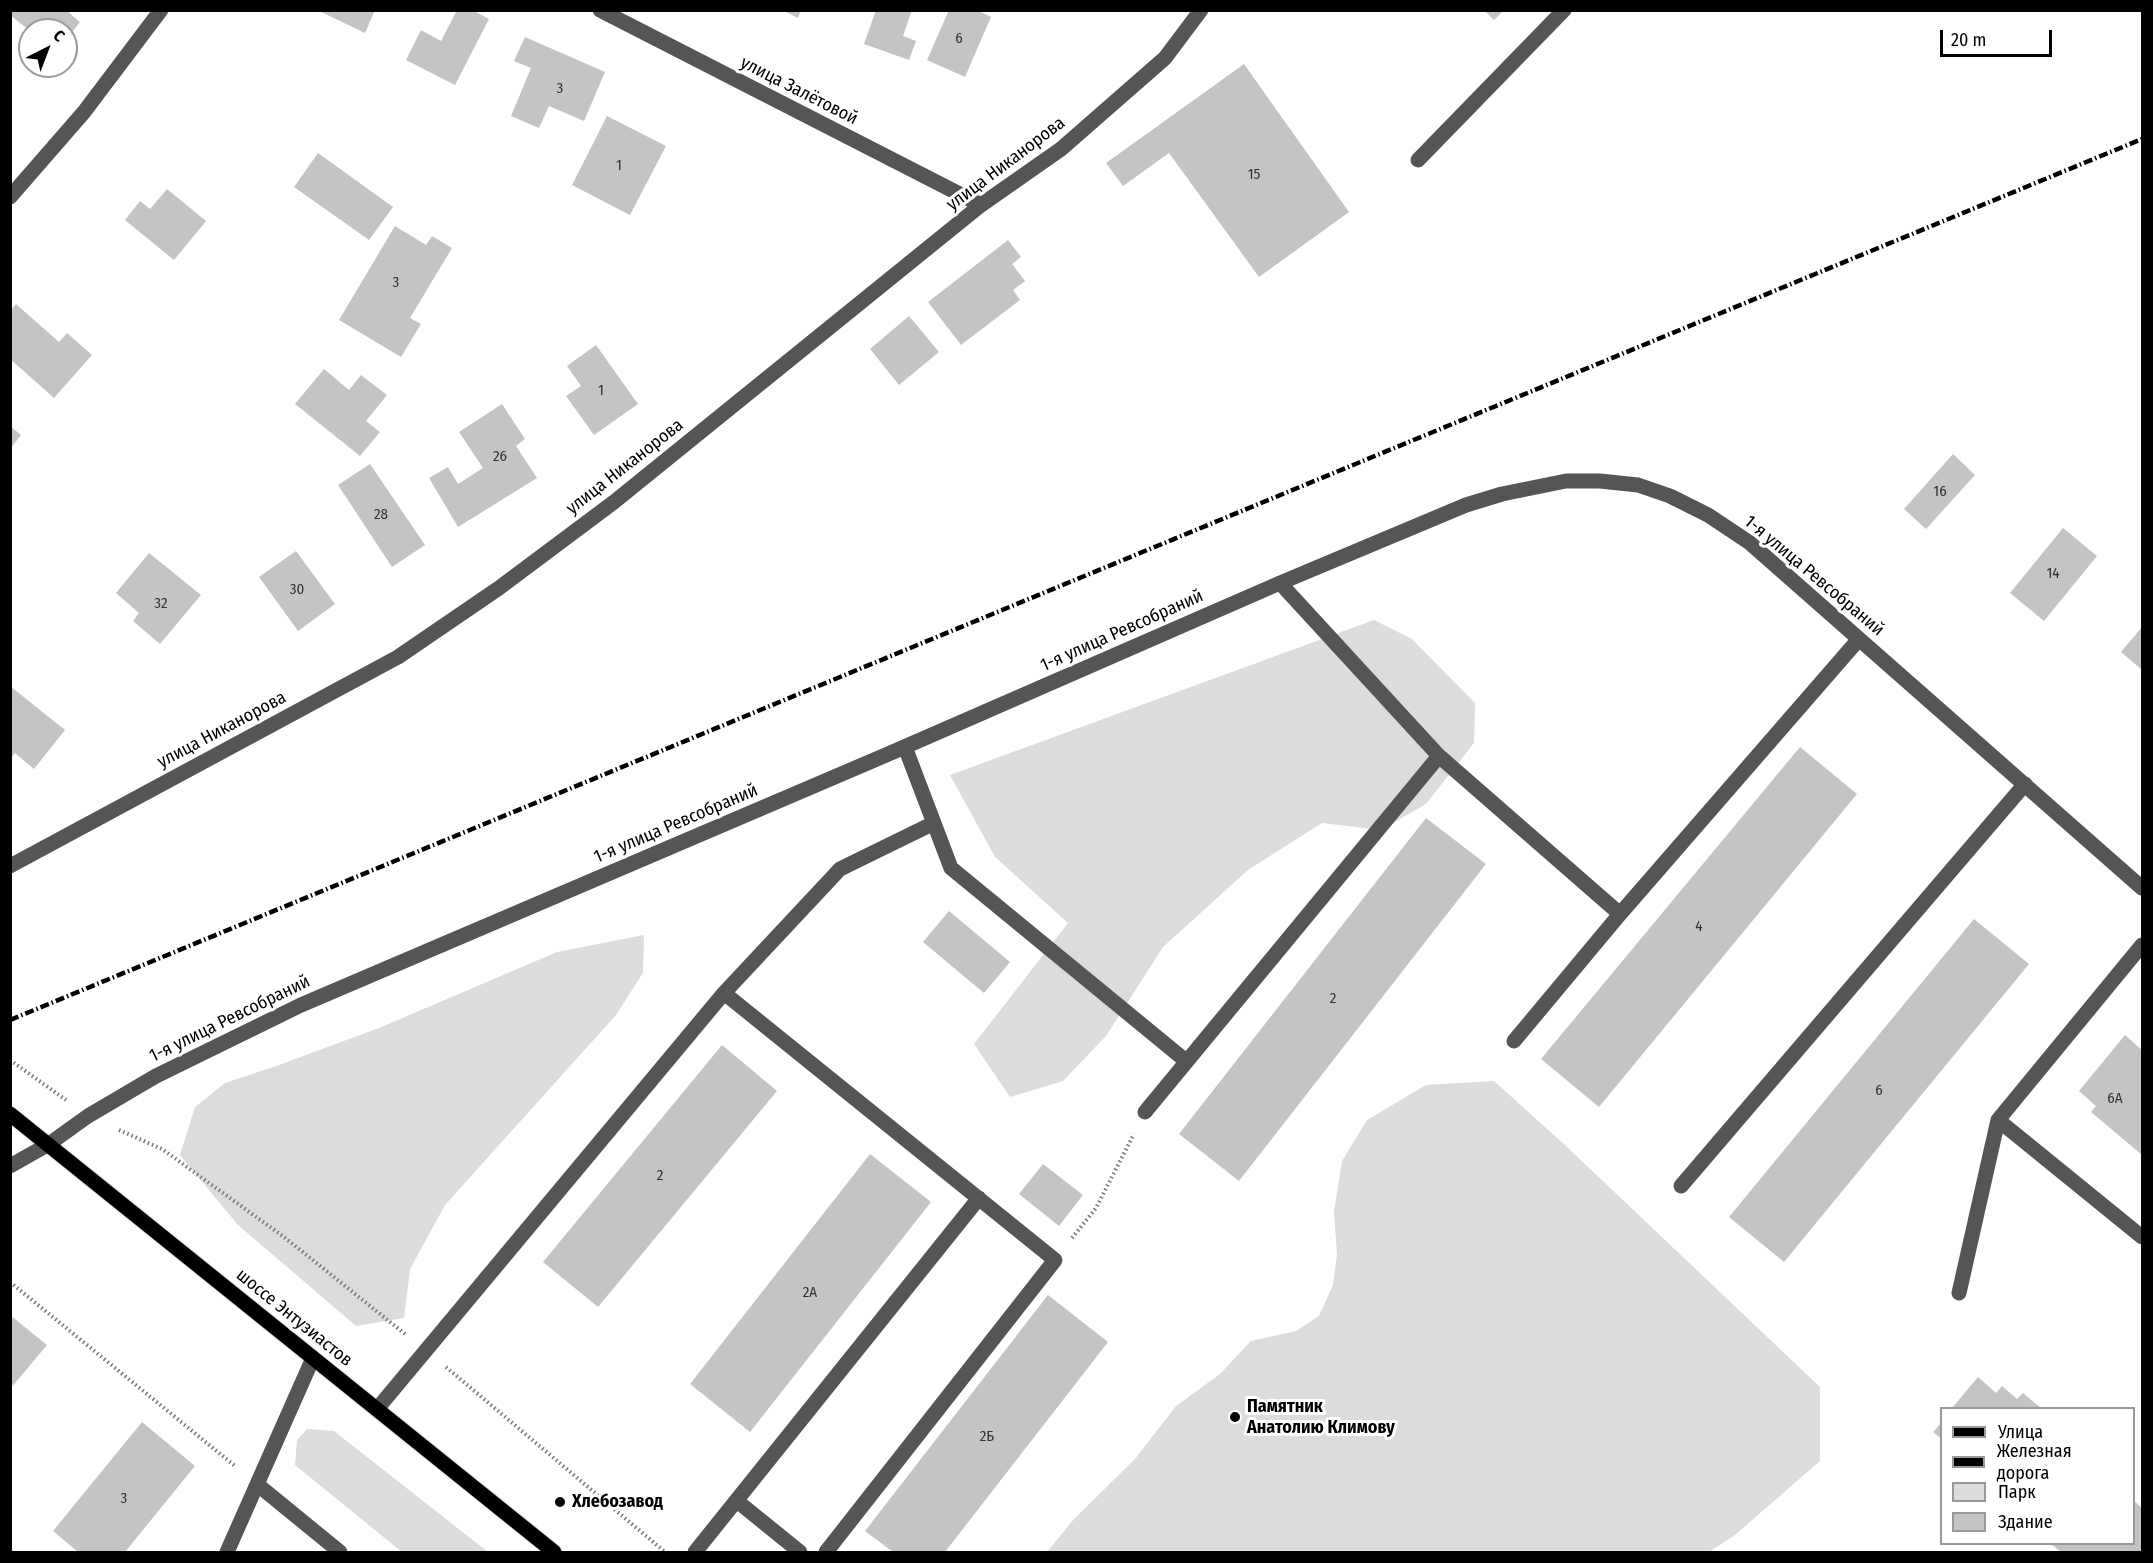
<!DOCTYPE html>
<meta charset="utf-8">
<style>
body{margin:0}
#map{position:relative;width:2153px;height:1563px;overflow:hidden;background:#fff;font-family:"Fira Sans Condensed",sans-serif}
canvas{display:block}
.frame{position:absolute;inset:0;border:12px solid #000;pointer-events:none}
.legend{position:absolute;left:1940px;top:1407px;width:195px;height:138px;box-sizing:border-box;background:#fff;border:2px solid #999;margin:0;padding:8px 10px;list-style:none;font-size:18px;color:#000}
.legend li{display:flex;align-items:center;gap:12px;height:30px}
.legend b{width:30px;border:2px solid #999}
.north{position:absolute;left:18px;top:18px;width:60px;height:60px;box-sizing:border-box;background:#fff;border:2px solid #999;border-radius:50%;rotate:42deg;font-size:16px;font-weight:700;line-height:24px;text-align:center;color:#000}
.north::after{content:'';display:block;margin:auto;width:21px;height:27px;background:#000;clip-path:polygon(50% 0,100% 100%,50% 72%,0 100%)}
.scale{position:absolute;left:1940px;top:30px;width:112px;height:27px;box-sizing:border-box;border:3px solid #000;border-top:0;padding-left:8px;font-size:18px;line-height:21px;white-space:nowrap;color:#000;-webkit-text-stroke:4px #fff;paint-order:stroke}
</style>
<div id="map">
<canvas width="2153" height="1563"></canvas>
<div class="frame"></div>
<ul class="legend">
<li><b style="height:8px;background:#000"></b>Улица</li>
<li><b style="height:8px;background:#000"></b>Железная дорога</li>
<li><b style="height:16px;background:#dcdcdc"></b>Парк</li>
<li><b style="height:16px;background:#c4c4c4"></b>Здание</li>
</ul>
<div class="north">С</div>
<div class="scale">20 m</div>
</div>
<script>
const ctx = document.querySelector('canvas').getContext('2d');
ctx.lineJoin = 'round';
function fill(path, color) { ctx.fillStyle = color; ctx.fill(path, 'evenodd'); }
const toPath = rows => new Path2D(rows.map(r => 'M' + r).join(''));
function trace(path, color, width, dash) { ctx.strokeStyle = color; ctx.lineWidth = width; ctx.lineCap = dash ? 'butt' : 'round'; ctx.setLineDash(dash || []); ctx.stroke(path); }
function drawText(font, color, halo, rows, align = 'center') {
  ctx.font = font + ' "Fira Sans Condensed",sans-serif'; ctx.lineWidth = 6; ctx.setLineDash([]); ctx.textBaseline = 'middle'; ctx.strokeStyle = halo; ctx.fillStyle = color; for (const [text, x, y, turn = 0] of rows) {
    ctx.save(); ctx.translate(x, y); ctx.rotate((+turn || 0) * Math.PI / 180); ctx.textAlign = isNaN(turn) ? turn : align; if (halo) ctx.strokeText(text, 0, 0); ctx.fillText(text, 0, 0); ctx.restore();
  }
}
fill(toPath([
 [1374,620,1412,639,1475,703,1474,743,1426,804,1381,830,1322,823,1248,870,1163,947,1106,1036,1063,1081,1010,1097,974,1044,1068,923,995,857,950,775],
 [644,935,643,973,616,1015,445,1205,410,1269,404,1318,356,1326,238,1225,180,1155,195,1107,225,1083,279,1065,379,1028,557,952],
 [1494,1081,1567,1147,1820,1387,1820,1461,1735,1535,1709,1552,1047,1552,1074,1519,1135,1459,1176,1406,1220,1374,1251,1341,1296,1331,1319,1316,1333,1285,1337,1255,1334,1212,1342,1161,1367,1120,1426,1085],
 [307,1429,334,1431,488,1552,402,1552,295,1465,297,1440]
]), '#dcdcdc');
fill(toPath([
 [10,10,66,10,80,22,66,40,66,30,29,30,10,15],
 [317,10,375,10,365,33],
 [457,10,472,10,489,19,455,85,406,60,421,30,441,41],
 [782,10,801,10,798,18],
 [876,10,912,10,903,36,916,41,909,60,864,44],
 [949,10,977,10,991,17,965,77,927,60],
 [1484,10,1504,10,1494,20],
 [525,37,605,72,584,121,549,106,539,128,511,116,531,68,514,61],
 [1244,64,1349,212,1259,277,1169,153,1123,186,1106,163],
 [607,116,666,146,630,215,572,185],
 [318,153,393,207,369,240,294,187],
 [167,189,206,221,174,260,125,220,140,201,150,209],
 [395,226,426,245,432,236,452,248,410,318,421,324,401,357,339,320],
 [1008,240,1021,257,1012,264,1025,281,1013,290,1020,300,961,345,928,302],
 [16,304,59,342,67,333,92,355,54,398,10,359,10,311],
 [909,316,939,352,899,385,870,349],
 [596,345,638,404,594,435,566,396,581,386,567,366],
 [324,369,349,390,361,375,387,395,366,421,380,432,360,456,295,404],
 [502,404,525,439,516,446,537,478,458,527,429,478,448,467,458,484,483,468,459,432],
 [10,426,21,435,10,449],
 [1953,454,1975,475,1926,529,1904,509],
 [370,464,425,545,392,567,338,485],
 [2063,528,2097,556,2044,621,2010,593],
 [296,551,335,604,298,631,259,577],
 [149,553,201,595,160,644,133,621,139,613,116,593],
 [2142,627,2142,670,2121,652],
 [10,686,65,730,34,769,15,753,10,759],
 [1800,747,1857,794,1599,1107,1541,1059],
 [1426,818,1486,864,1239,1181,1179,1134],
 [949,911,1010,962,984,993,923,942],
 [1974,919,2029,964,1784,1262,1729,1217],
 [2125,1035,2142,1050,2142,1155,2091,1112,2096,1106,2079,1091],
 [722,1045,777,1091,598,1307,543,1262],
 [870,1154,931,1202,750,1432,690,1384],
 [1043,1164,1083,1195,1059,1226,1019,1194],
 [1048,1295,1108,1342,945,1552,893,1552,865,1531],
 [10,1315,47,1345,10,1389],
 [1978,1377,1996,1393,2002,1386,2017,1399,2023,1393,2041,1408,1952,1408],
 [142,1422,195,1466,125,1552,78,1552,53,1531],
 [1942,1422,1942,1439,1933,1432],
 [2134,1501,2142,1508,2142,1552,2061,1552,2051,1544,2134,1544]
]), '#c4c4c4');
const major = toPath([
 [10,1114,554,1552]
]);
trace(major, '#dbdbdb', 17);
trace(toPath([
 [10,1060,66,1100],
 [119,1130,162,1149,284,1237,405,1334],
 [1072,1238,1096,1208,1134,1134],
 [10,1282,235,1466],
 [446,1367,665,1552]
]), '#777', 4, [1.5, 3]);
trace(toPath([
 [600,10,981,205],
 [1418,160,1564,10],
 [10,197,84,112,161,10],
 [1280,583,1439,756,1620,914,1514,1041],
 [905,747,951,868,1186,1061],
 [10,866,398,657,499,588,614,502,981,205,1061,149,1165,58,1201,10],
 [1620,914,1859,639],
 [724,993,840,869,934,823],
 [1145,1112,1439,756],
 [1998,1120,2142,1237],
 [10,1166,49,1144,88,1116,156,1076,301,1005,886,755,1280,583,1466,505,1502,494,1566,481,1600,481,1638,485,1670,496,1708,515,1750,543,2142,888],
 [1681,1186,2025,784],
 [1959,1293,1998,1120,2142,945],
 [377,1409,724,993,1055,1260,826,1552],
 [258,1485,340,1552],
 [737,1501,800,1552],
 [227,1552,313,1358],
 [695,1552,979,1198]
]), '#555', 15);
trace(major, '#000', 15);
trace(toPath([
 [10,1020,2142,139]
]), '#000', 4.5, [9, 3, 1.5, 3]);
for (const [x, y, r, color] of [
 [1235,1417,6,"#000"],
 [560,1502,6,"#000"]
]) { const dot = new Path2D(); dot.arc(x, y, r, 0, 2 * Math.PI); ctx.fillStyle = color; ctx.fill(dot); trace(dot, '#fff', 2); }
drawText('15px', '#313131', null, [
 ["6",959,39],
 ["3",560,89],
 ["1",619,166],
 ["15",1254,175],
 ["3",396,283],
 ["1",601,391],
 ["26",500,457],
 ["16",1940,492],
 ["28",381,515],
 ["14",2053,574],
 ["30",297,590],
 ["32",161,604],
 ["4",1699,927],
 ["2",1333,999],
 ["6",1879,1091],
 ["6А",2115,1099],
 ["2",660,1176],
 ["2А",810,1293],
 ["2Б",987,1437],
 ["3",124,1499]
]);
drawText('18px', '#000', '#fff', [
 ["улица Залётовой",799,91,27],
 ["улица Никанорова",1006,164,-37],
 ["улица Никанорова",625,467,-38],
 ["1-я улица Ревсобраний",1814,576,40],
 ["1-я улица Ревсобраний",1122,631,-24],
 ["улица Никанорова",222,730,-28],
 ["1-я улица Ревсобраний",676,824,-23],
 ["1-я улица Ревсобраний",230,1019,-26],
 ["шоссе Энтузиастов",294,1318,39]
]);
drawText('bold 18px', '#000', '#fff', [
 ["Памятник",1247,1407],
 ["Анатолию Климову",1247,1428],
 ["Хлебозавод",572,1502]
], 'left');
</script>
